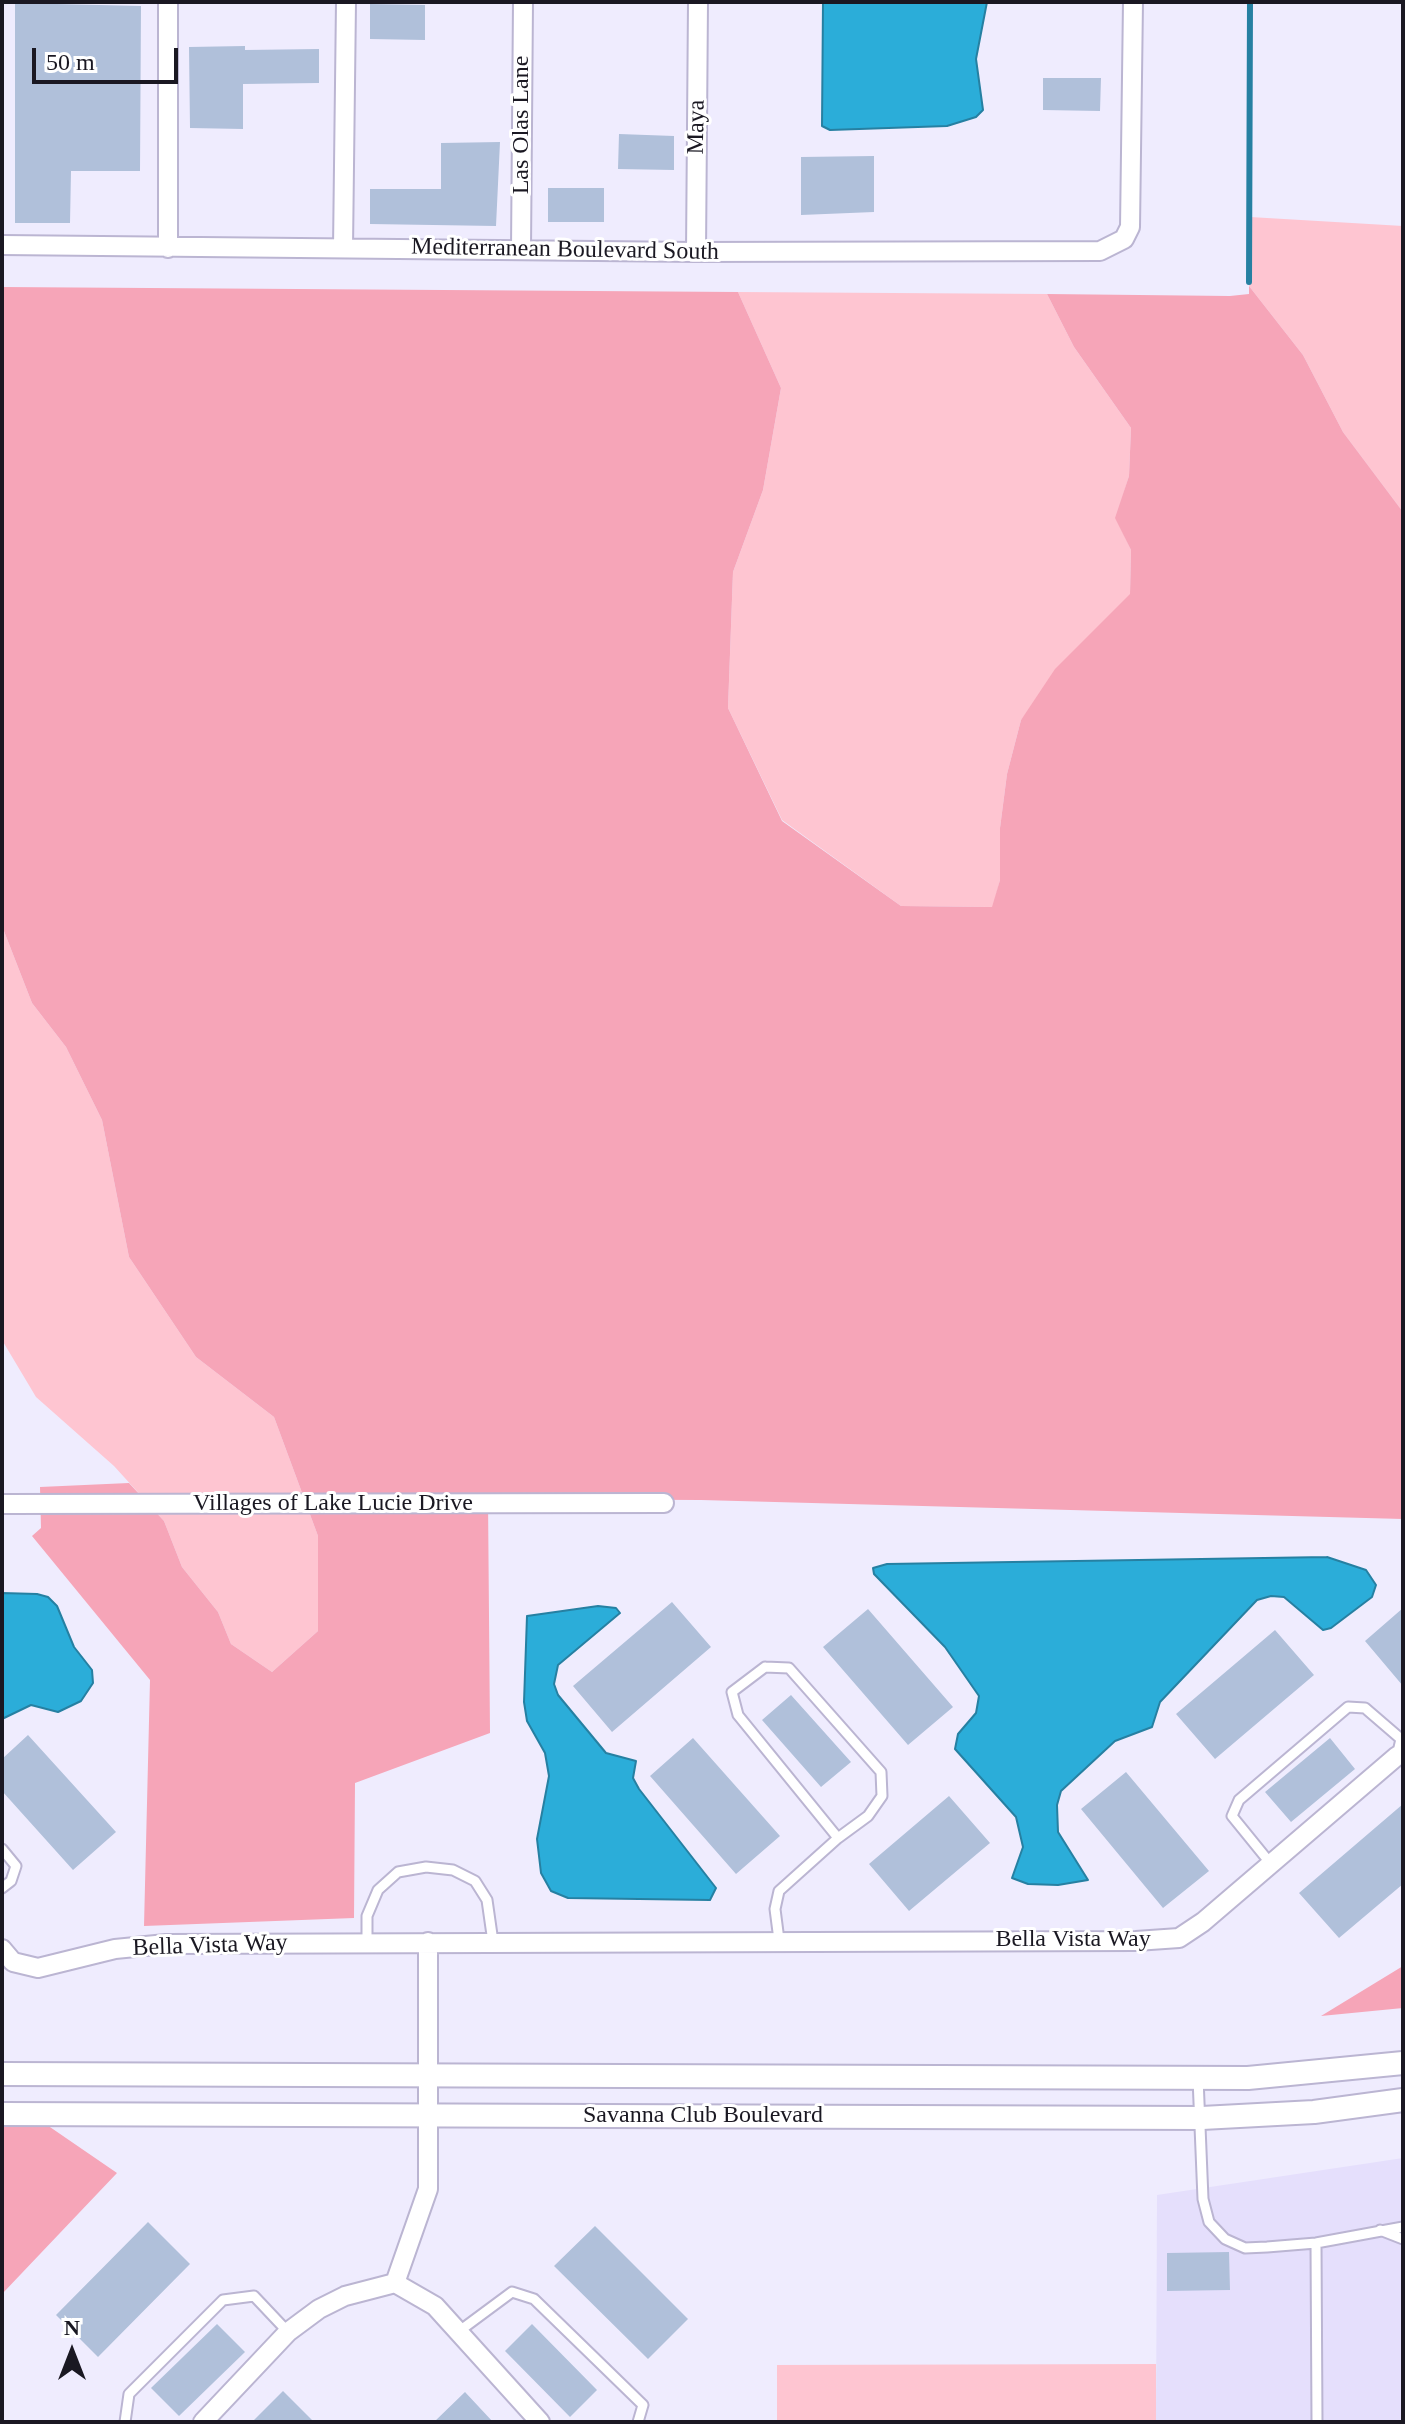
<!DOCTYPE html>
<style>
body{margin:0}
#map{position:relative;width:1405px;height:2424px;overflow:hidden;background:#efecfe;font-family:"Times New Roman",serif}
canvas{display:block}
.frame{position:absolute;inset:0;border:4px solid #1a1822;pointer-events:none}
.north{position:absolute;left:32px;top:2312px;width:80px;height:80px;-webkit-text-stroke:6px #fff;paint-order:stroke;rotate:0deg;font-size:22px;font-weight:700;line-height:32px;text-align:center;color:#1a1822}
.north::after{content:'';display:block;margin:auto;width:28px;height:36px;background:#1a1822;clip-path:polygon(50% 0,100% 100%,50% 72%,0 100%)}
.scale{position:absolute;left:32px;top:48px;width:146px;height:36px;box-sizing:border-box;border:4px solid #1a1822;border-top:0;padding-left:10px;font-size:24px;line-height:28px;white-space:nowrap;color:#1a1822;-webkit-text-stroke:6px #fff;paint-order:stroke}
</style>
<div id="map">
<canvas width="1405" height="2424"></canvas>
<div class="frame"></div>
<div class="north">N</div>
<div class="scale">50 m</div>
</div>
<script>
const ctx = document.querySelector('canvas').getContext('2d');
ctx.lineJoin = 'round';
function fill(path, color) { ctx.fillStyle = color; ctx.fill(path, 'evenodd'); }
const toPath = rows => new Path2D(rows.map(r => 'M' + r).join(''));
function trace(path, color, width, dash) { ctx.strokeStyle = color; ctx.lineWidth = width; ctx.lineCap = dash ? 'butt' : 'round'; ctx.setLineDash(dash || []); ctx.stroke(path); }
function drawText(font, color, halo, rows, align = 'center') {
  ctx.font = font + ' "Times New Roman",serif'; ctx.lineWidth = 6; ctx.setLineDash([]); ctx.textBaseline = 'middle'; ctx.strokeStyle = halo; ctx.fillStyle = color; for (const [text, x, y, turn = 0] of rows) {
    ctx.save(); ctx.translate(x, y); ctx.rotate((+turn || 0) * Math.PI / 180); ctx.textAlign = isNaN(turn) ? turn : align; if (halo) ctx.strokeText(text, 0, 0); ctx.fillText(text, 0, 0); ctx.restore();
  }
}
fill(toPath([
 [1403,2158,1403,2422,1156,2422,1157,2195]
]), '#e5dffc');
fill(toPath([
 [1250,217,1403,226,1403,512,1343,432,1303,355,1249,286],
 [738,292,1047,294,1074,347,1131,428,1129,476,1116,518,1131,550,1130,595,1021,720,1007,774,1000,828,1000,880,993,907,901,906,782,820,728,708,733,572,763,490,781,388],
 [2,926,32,1003,66,1047,102,1120,129,1257,196,1357,274,1417,318,1536,318,1631,272,1672,231,1644,218,1612,182,1567,164,1521,114,1466,36,1397,2,1340],
 [1156,2364,1156,2422,777,2422,777,2365]
]), '#fec5d1');
fill(toPath([
 [1249,286,1303,355,1343,432,1403,512,1403,1519,701,1500,488,1499,490,1733,355,1783,354,1918,144,1926,150,1680,32,1536,41,1528,40,1487,129,1483,164,1521,182,1567,218,1612,231,1644,272,1672,318,1631,318,1536,274,1417,196,1357,129,1257,102,1120,66,1047,32,1003,2,926,2,287,738,292,781,388,763,490,733,572,728,708,782,821,901,906,992,907,1000,880,1000,828,1007,774,1021,720,1055,669,1130,594,1131,550,1115,518,1129,476,1131,428,1074,347,1047,294,1230,296,1249,294],
 [1403,1966,1403,2008,1321,2016],
 [2,2125,47,2125,117,2173,2,2294]
]), '#f6a5b8');
const water = toPath([
 [823,2,987,2,976,59,983,110,976,117,947,126,830,130,822,126,823,2],
 [1327,1557,1366,1570,1376,1585,1372,1597,1331,1628,1323,1630,1284,1597,1271,1596,1257,1600,1160,1702,1152,1727,1115,1741,1061,1791,1057,1805,1058,1832,1088,1880,1058,1885,1028,1884,1012,1878,1023,1847,1016,1817,955,1749,958,1734,976,1713,979,1696,945,1647,874,1574,873,1568,887,1564,1327,1557],
 [2,1593,37,1594,48,1597,57,1606,74,1647,92,1670,93,1683,81,1701,58,1712,31,1705,2,1719,2,1593],
 [598,1606,616,1608,620,1613,558,1665,554,1684,558,1695,606,1753,636,1761,633,1778,639,1789,716,1888,710,1900,568,1898,551,1891,541,1873,537,1839,549,1776,545,1753,527,1721,524,1702,527,1616,598,1606]
]);
fill(water, '#2badd9');
trace(water, '#2680a2', 2);
trace(toPath([
 [1249,282,1250,2]
]), '#2680a2', 6);
fill(toPath([
 [15,3,141,6,140,171,71,171,70,223,15,223],
 [370,4,425,5,425,40,370,39],
 [245,46,245,50,319,49,319,83,243,84,243,129,190,128,189,47],
 [1043,78,1101,78,1100,111,1043,110],
 [619,134,674,136,674,170,618,169],
 [500,142,496,226,370,224,370,189,441,189,441,143],
 [874,156,874,212,801,215,801,157],
 [548,188,604,188,604,222,548,222],
 [672,1602,711,1647,612,1732,573,1686],
 [1403,1608,1403,1686,1365,1641],
 [868,1609,953,1707,908,1745,823,1647],
 [1275,1630,1314,1675,1215,1759,1176,1714],
 [791,1695,851,1762,821,1787,762,1720],
 [28,1735,116,1832,73,1870,2,1791,2,1759],
 [693,1738,780,1836,736,1874,650,1776],
 [1330,1738,1355,1769,1291,1822,1265,1792],
 [1126,1772,1209,1871,1163,1908,1081,1809],
 [949,1796,990,1843,909,1911,869,1864],
 [1403,1804,1403,1884,1339,1938,1299,1893],
 [148,2222,190,2264,98,2357,56,2315],
 [595,2226,688,2319,648,2359,554,2266],
 [1229,2252,1230,2290,1167,2291,1167,2253],
 [217,2324,245,2352,179,2416,151,2388],
 [532,2324,597,2390,570,2417,505,2351],
 [283,2391,314,2422,252,2422],
 [465,2392,493,2422,434,2422]
]), '#b0c0da');
const service = toPath([
 [765,1667,789,1668,881,1772,882,1796,868,1816,838,1838,738,1715,732,1692,765,1667],
 [2,1849,16,1866,11,1881,2,1888],
 [1271,1864,1232,1816,1239,1800,1348,1707,1365,1708,1401,1739,1397,1756],
 [779,1940,775,1909,779,1891,838,1838],
 [367,1943,367,1916,378,1890,398,1872,426,1867,453,1870,475,1881,487,1900,493,1942],
 [1198,2078,1203,2199,1209,2222,1225,2239,1245,2248,1267,2247,1316,2243,1403,2227],
 [1380,2230,1403,2239],
 [1316,2243,1317,2422],
 [458,2332,512,2292,534,2299,643,2405,638,2422],
 [125,2422,129,2394,223,2300,254,2296,288,2332]
]);
const minor = toPath([
 [2,245,696,252,1100,251,1124,239,1130,227,1133,2],
 [168,248,168,2],
 [343,248,346,2],
 [521,249,523,2],
 [696,252,698,2],
 [2,1504,664,1503],
 [2,1949,13,1962,38,1968,115,1949,166,1944,1136,1941,1179,1938,1203,1922,1397,1756],
 [395,2283,428,2189,428,1942],
 [203,2422,288,2332,319,2309,345,2296,395,2283,435,2306,540,2422]
]);
const tertiary = toPath([
 [2,2074,1248,2078,1403,2063],
 [2,2114,1202,2118,1314,2112,1403,2100]
]);
trace(service, '#bbb5d2', 13);
trace(minor, '#bbb5d2', 22);
trace(tertiary, '#bbb5d2', 26);
trace(service, '#fff', 9);
trace(minor, '#fff', 18);
trace(tertiary, '#fff', 22);
drawText('24px', '#1a1822', '#fff', [
 ["Las Olas Lane",522,125,-90],
 ["Maya",697,127,-89],
 ["Mediterranean Boulevard South",565,250,1],
 ["Villages of Lake Lucie Drive",333,1504],
 ["Bella Vista Way",1073,1940],
 ["Bella Vista Way",210,1946,-2],
 ["Savanna Club Boulevard",703,2116]
]);
</script>
